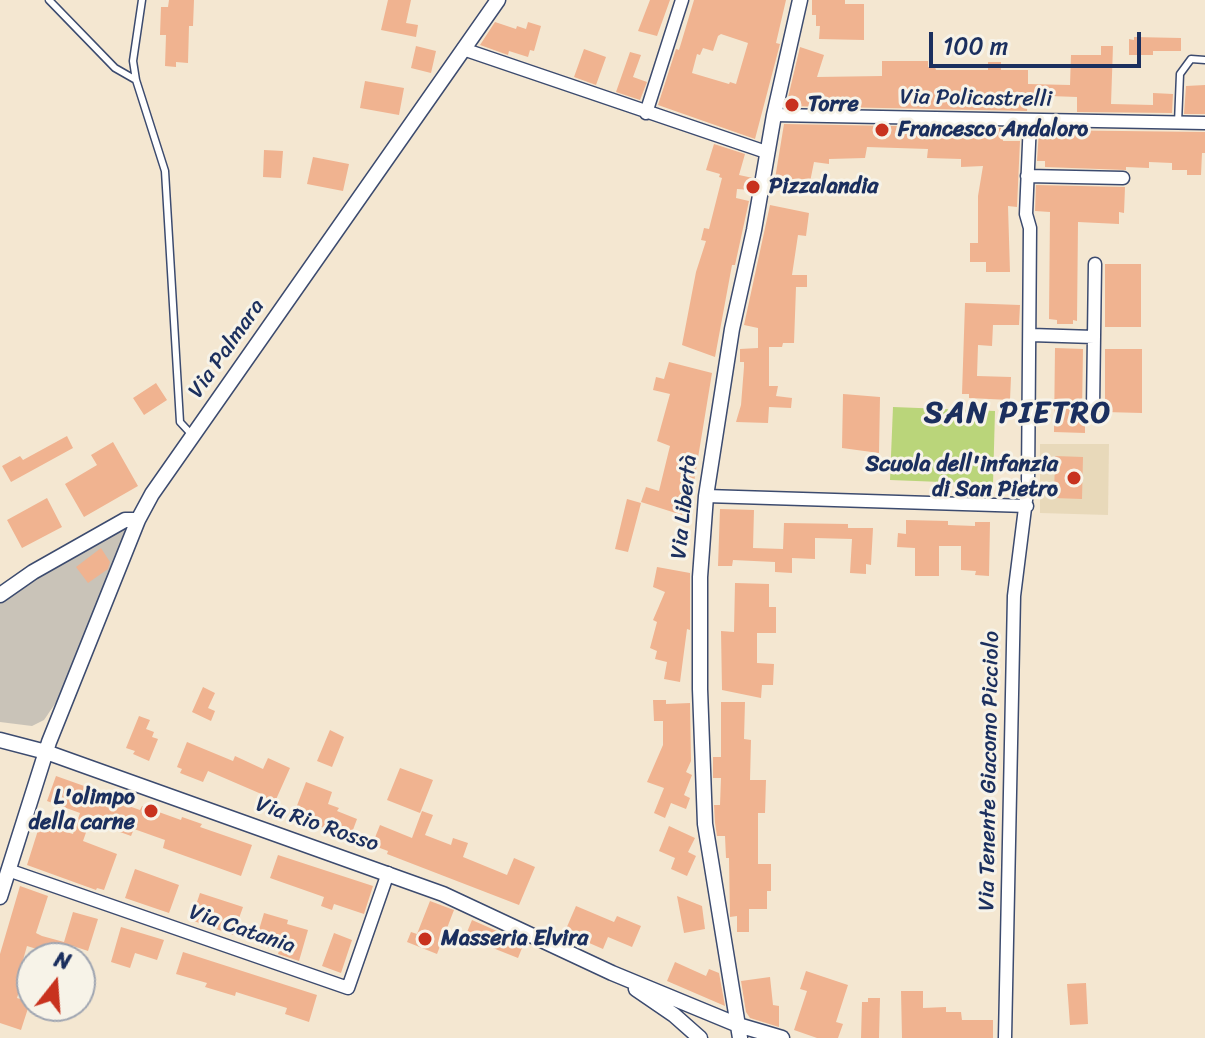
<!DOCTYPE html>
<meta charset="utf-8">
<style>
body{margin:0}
#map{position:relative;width:1205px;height:1038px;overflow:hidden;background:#f4e7d1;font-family:Sriracha,sans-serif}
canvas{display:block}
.north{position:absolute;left:16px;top:942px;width:80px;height:80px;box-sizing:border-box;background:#f7f3e8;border:2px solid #9fa5b1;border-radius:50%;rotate:17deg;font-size:22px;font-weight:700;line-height:32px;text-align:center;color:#1b2f5e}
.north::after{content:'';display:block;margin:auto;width:28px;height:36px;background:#c8321e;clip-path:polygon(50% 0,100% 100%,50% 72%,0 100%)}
.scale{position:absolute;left:929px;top:32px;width:212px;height:36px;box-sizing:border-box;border:4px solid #1b2f5e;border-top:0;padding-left:10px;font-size:24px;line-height:28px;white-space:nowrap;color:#1b2f5e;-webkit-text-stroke:6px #f7f3e8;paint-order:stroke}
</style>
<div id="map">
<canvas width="1205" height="1038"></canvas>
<div class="north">N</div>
<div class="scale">100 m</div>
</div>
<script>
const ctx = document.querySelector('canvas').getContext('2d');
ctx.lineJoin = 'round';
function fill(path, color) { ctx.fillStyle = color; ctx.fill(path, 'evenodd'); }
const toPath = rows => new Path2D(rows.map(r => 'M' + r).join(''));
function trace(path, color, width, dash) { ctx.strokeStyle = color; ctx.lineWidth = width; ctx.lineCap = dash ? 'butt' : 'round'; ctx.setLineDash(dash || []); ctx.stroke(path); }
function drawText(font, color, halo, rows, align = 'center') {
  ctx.font = font + ' Sriracha,sans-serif'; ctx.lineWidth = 6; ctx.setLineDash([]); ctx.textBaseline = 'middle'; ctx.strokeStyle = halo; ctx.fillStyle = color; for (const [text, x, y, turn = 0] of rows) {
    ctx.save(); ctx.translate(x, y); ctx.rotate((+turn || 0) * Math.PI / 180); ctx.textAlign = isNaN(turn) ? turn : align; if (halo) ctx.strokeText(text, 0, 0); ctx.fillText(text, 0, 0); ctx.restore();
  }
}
fill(toPath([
 [1040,444,1109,444,1108,515,1040,513]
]), '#e8d9ba');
fill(toPath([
 [122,529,126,531,59,698,44,720,32,726,0,722,0,602,38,576]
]), '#c9c3b8');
fill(toPath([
 [893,407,995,411,993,484,890,480]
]), '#bad57a');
fill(toPath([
 [169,0,194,0,193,26,189,26,188,63,176,62,176,67,165,66,166,35,160,35,161,7,168,7],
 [388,0,411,0,406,23,418,25,416,37,381,30],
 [650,0,670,0,657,36,638,31],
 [694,0,786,0,776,43,780,44,755,139,658,105,676,49,679,50],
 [721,34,748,43,736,84,730,82,729,84,692,73,697,54,700,55,703,48,713,51,718,36],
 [812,0,845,0,845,4,864,4,864,40,819,39,820,26,816,26,816,15,812,15],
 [495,22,516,29,517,26,526,29,528,22,541,26,534,51,530,50,528,57,509,51,508,55,480,45],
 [1134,37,1181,38,1181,51,1153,51,1153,55,1129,55,1129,39,1134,40],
 [416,46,436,51,431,73,411,68],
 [1101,46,1113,46,1111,104,1153,105,1153,93,1173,94,1172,113,1077,112,1077,97,1050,96,1028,96,1027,111,786,106,800,47,824,55,817,77,882,76,882,61,928,61,928,67,935,67,936,70,988,70,988,62,1001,62,1001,70,1028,70,1028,84,1070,85,1071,55,1101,55],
 [584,49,606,57,596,85,574,77],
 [630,52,641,55,633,77,647,82,640,100,616,92],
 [365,81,404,88,399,115,360,108],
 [1205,85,1205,114,1184,114,1186,86],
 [784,124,1004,128,1003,141,1020,141,1017,207,1008,206,1010,272,986,272,986,262,970,262,970,243,978,243,978,196,983,166,961,167,961,159,927,158,928,149,867,147,865,158,829,159,829,164,814,162,808,192,773,191],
 [1039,130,1205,132,1205,153,1202,153,1201,175,1187,175,1187,170,1172,170,1172,163,1149,162,1149,168,1126,167,1126,170,1045,167,1045,161,1037,161],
 [714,144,745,154,739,175,753,178,751,190,737,189,736,198,749,201,735,265,732,265,715,357,682,345,696,272,706,241,701,240,704,228,709,229,722,178,719,177,720,174,706,170],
 [264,150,283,151,281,178,263,177],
 [313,157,349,164,343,191,307,184],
 [1036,185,1125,187,1124,213,1119,212,1119,224,1078,222,1077,321,1073,320,1073,324,1057,324,1057,320,1049,319,1050,212,1035,211],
 [770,205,809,213,806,236,798,235,792,275,807,275,807,287,796,287,794,343,783,343,782,347,769,347,769,386,778,386,776,396,792,398,791,408,769,407,768,423,736,422,741,405,744,367,744,362,740,362,740,349,758,348,758,328,744,325],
 [1105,264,1141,264,1141,327,1105,327],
 [965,303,1020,305,1019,325,993,325,992,346,978,345,977,376,1011,377,1010,400,969,398,969,394,962,394],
 [1055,348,1083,349,1082,411,1085,412,1085,433,1054,432],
 [1105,349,1142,349,1142,413,1105,412],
 [669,362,712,373,694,482,691,481,682,515,641,502,646,487,659,491,670,446,657,441,670,394,653,390,656,377,664,379],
 [156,383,167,400,144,415,133,398],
 [843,394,880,397,879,453,842,448],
 [67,436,73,448,11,482,2,466,20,456,23,460],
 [113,442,138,486,84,517,65,484,97,465,91,455],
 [1055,456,1083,457,1082,499,1054,498],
 [47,498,62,527,22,548,7,520],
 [627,499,641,503,628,552,615,549],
 [720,509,754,510,753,548,783,549,784,523,848,524,848,528,873,528,871,565,866,564,866,574,850,573,852,539,815,538,815,559,792,558,792,573,775,572,775,562,733,560,732,566,718,566],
 [906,520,948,521,948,525,975,526,975,522,990,522,989,576,975,575,976,571,961,570,961,546,939,546,939,576,915,576,915,548,897,547,898,533,906,534],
 [101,548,110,562,108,569,88,583,76,567],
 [657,567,690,573,690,630,687,629,680,682,664,679,667,662,655,659,657,651,650,648,657,622,653,620,665,592,653,587],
 [735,583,769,584,769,607,776,607,776,633,757,633,757,663,774,664,773,685,762,685,761,698,722,690,721,631,734,632],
 [203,687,215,693,208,708,215,711,211,721,192,712],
 [653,700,666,700,666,704,690,703,691,761,686,772,692,775,684,795,690,798,686,809,671,803,665,818,654,813,664,788,647,782,663,745,663,721,654,721],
 [721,702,745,702,744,739,751,740,750,780,766,780,765,813,758,813,758,864,771,864,771,891,767,891,767,909,749,909,749,932,737,932,737,916,730,917,729,858,726,858,725,836,717,836,715,823,714,805,720,805,721,778,713,778,713,757,721,757],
 [139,716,150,720,146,729,154,732,152,737,158,739,149,761,133,754,135,751,126,748],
 [330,730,344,737,332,767,317,761],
 [187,742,233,761,235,756,263,769,268,758,290,768,274,804,264,799,266,796,208,771,203,782,180,773,182,769,177,767],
 [400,768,433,780,420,813,387,800],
 [56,776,87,787,86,791,140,810,142,806,181,820,182,817,202,824,200,827,252,845,241,876,163,848,165,840,134,829,131,836,90,821,83,841,117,854,104,890,97,888,96,890,27,865,40,824,73,834,80,813,47,801],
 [306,782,332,792,328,804,339,808,337,811,357,819,350,838,293,816],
 [422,811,433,815,425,835,451,845,453,838,468,843,463,857,507,875,514,858,535,867,519,905,387,854,388,851,372,845,380,825,412,838],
 [669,826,695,838,688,852,696,856,687,876,671,869,675,858,659,851],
 [278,855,373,886,364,914,334,904,332,910,321,906,324,897,270,878],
 [135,869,179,885,169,913,125,898],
 [20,886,48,896,36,933,42,936,64,942,73,912,98,919,88,951,73,946,69,958,66,958,27,946,21,967,26,969,17,998,30,1002,21,1030,0,1023,0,954],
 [200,893,243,907,233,935,191,920],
 [677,896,702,906,705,929,684,933],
 [430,901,454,910,437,954,407,942,411,932,417,934],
 [576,906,614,922,617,916,641,926,632,947,608,937,603,949,580,939,581,936,566,929],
 [264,913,288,920,287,924,308,930,299,961,278,954,279,951,255,943],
 [472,920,524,943,518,958,465,937],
 [121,927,164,940,157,960,135,953,130,968,111,962],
 [334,933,352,940,341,973,322,966],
 [183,952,317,995,309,1022,285,1014,287,1008,236,992,235,996,205,987,207,983,176,974],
 [675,962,706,976,709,969,719,973,725,1006,667,981],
 [806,971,848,985,836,1022,843,1024,838,1038,817,1038,794,1030,807,991,800,989],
 [770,977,773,1005,779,1006,779,1027,750,1018,746,1012,741,981],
 [1086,983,1088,1024,1070,1025,1067,984],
 [901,991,923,991,923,1008,946,1007,946,1012,961,1012,962,1020,993,1020,993,1038,902,1038],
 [868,998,880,998,879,1038,861,1038,862,1002,868,1002]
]), '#f0b390');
const service = toPath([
 [49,0,115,68,136,80],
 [142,0,133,61,136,80,165,171,180,422,193,436],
 [1178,123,1180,74,1191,59,1205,60]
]);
const minor = toPath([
 [463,49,766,152],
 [646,113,682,0],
 [774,115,1205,123],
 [1027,176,1123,178],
 [1031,335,1094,337],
 [1093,408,1095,264],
 [706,496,1027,506],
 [8,870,348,988,388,873],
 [1005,1038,1014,596,1028,484,1030,228,1026,214,1030,121]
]);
const tertiary = toPath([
 [0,595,33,572,125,520,138,520],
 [0,740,46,752,443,894,612,973,738,1025,782,1038],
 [0,897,49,742,138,520,152,494,498,0],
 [636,989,674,1015,700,1038],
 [740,1038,705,824,700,689,700,577,706,496,732,329,754,230,774,115,800,0]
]);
trace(service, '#3c4b6f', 9);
trace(minor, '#3c4b6f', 15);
trace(tertiary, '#3c4b6f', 17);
trace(service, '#fff', 6);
trace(minor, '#fff', 12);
trace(tertiary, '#fff', 14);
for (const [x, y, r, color] of [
 [792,105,8,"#c8321e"],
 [882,130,8,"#c8321e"],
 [753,187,8,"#c8321e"],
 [1074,478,8,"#c8321e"],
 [151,811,8,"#c8321e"],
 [425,939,8,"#c8321e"]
]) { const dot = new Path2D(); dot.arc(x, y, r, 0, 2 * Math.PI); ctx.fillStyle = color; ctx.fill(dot); trace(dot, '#f7f3e8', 3); }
drawText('22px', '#1b2f5e', '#f7f3e8', [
 ["Via Policastrelli",976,99,1],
 ["Via Palmara",227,349,-55],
 ["Via Libertà",685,507,-84],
 ["Via Tenente Giacomo Picciolo",990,771,-89],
 ["Via Rio Rosso",317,825,19],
 ["Via Catania",242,930,19]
]);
drawText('bold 22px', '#1b2f5e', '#f7f3e8', [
 ["Torre",808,105],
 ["Francesco Andaloro",898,130],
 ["Pizzalandia",769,187],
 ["Scuola dell'infanzia",1058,465,"right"],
 ["di San Pietro",1058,490,"right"],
 ["L'olimpo",135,798,"right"],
 ["della carne",135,823,"right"],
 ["Masseria Elvira",441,939]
], 'left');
ctx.letterSpacing = '2px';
drawText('bold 30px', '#1b2f5e', '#f7f3e8', [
 ["SAN PIETRO",1018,414]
]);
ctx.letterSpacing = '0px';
</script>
